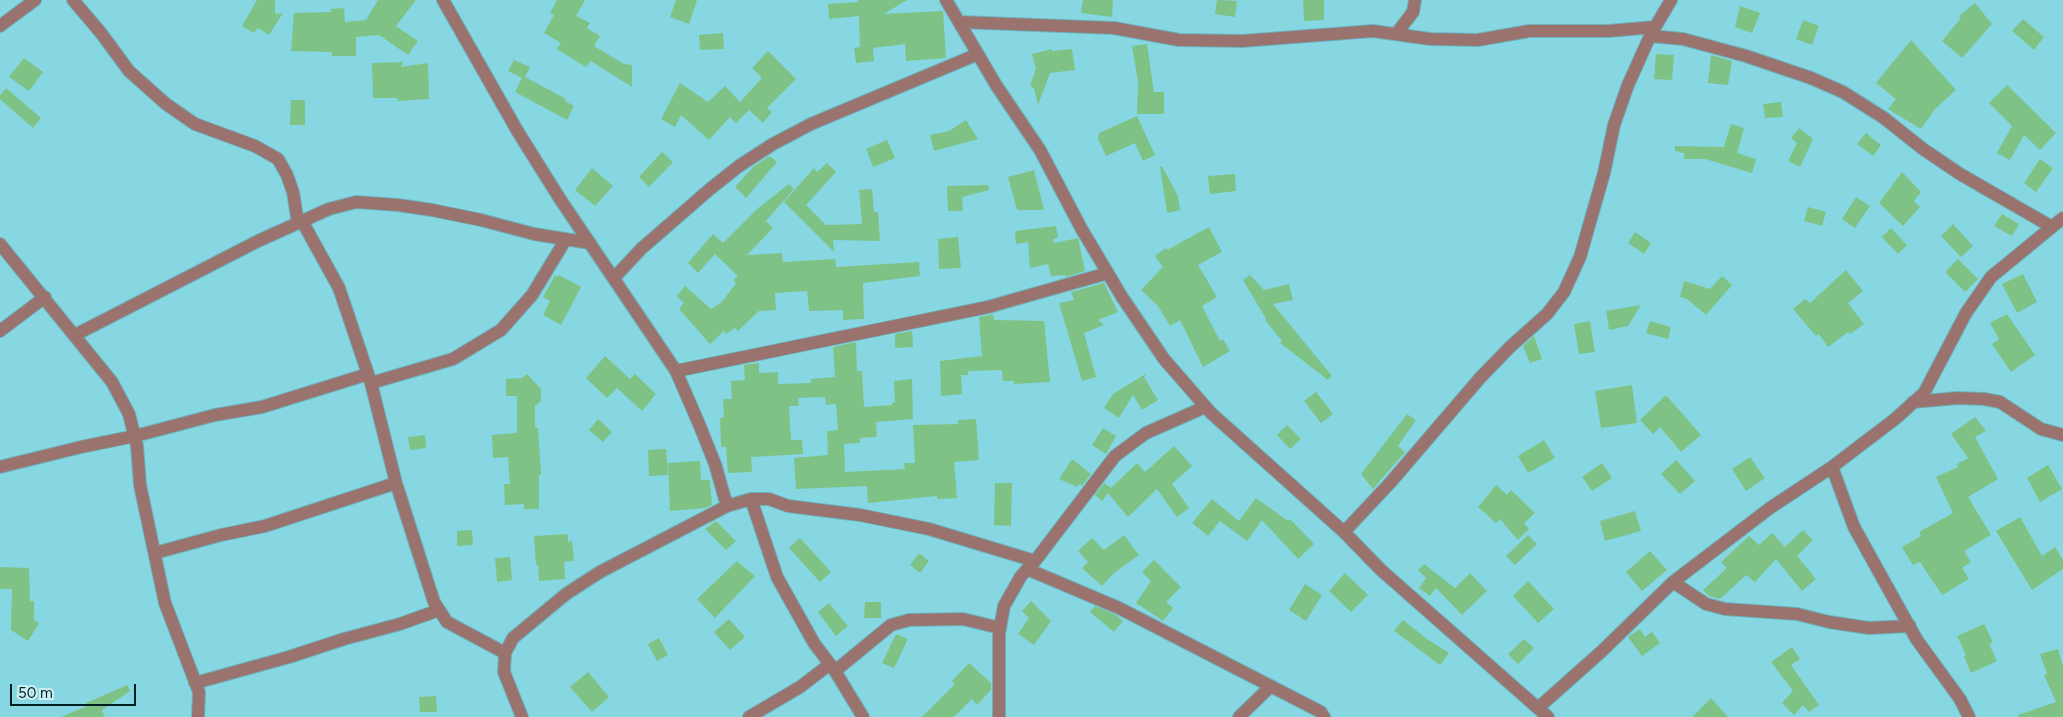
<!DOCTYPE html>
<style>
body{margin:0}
#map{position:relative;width:2063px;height:717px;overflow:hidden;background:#87d7e2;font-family:Figtree,sans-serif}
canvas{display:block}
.scale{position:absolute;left:10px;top:684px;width:126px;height:22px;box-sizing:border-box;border:2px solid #002024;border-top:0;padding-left:6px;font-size:15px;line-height:18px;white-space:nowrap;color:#002024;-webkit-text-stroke:4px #caf0f6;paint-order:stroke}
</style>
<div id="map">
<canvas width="2063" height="717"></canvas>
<div class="scale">50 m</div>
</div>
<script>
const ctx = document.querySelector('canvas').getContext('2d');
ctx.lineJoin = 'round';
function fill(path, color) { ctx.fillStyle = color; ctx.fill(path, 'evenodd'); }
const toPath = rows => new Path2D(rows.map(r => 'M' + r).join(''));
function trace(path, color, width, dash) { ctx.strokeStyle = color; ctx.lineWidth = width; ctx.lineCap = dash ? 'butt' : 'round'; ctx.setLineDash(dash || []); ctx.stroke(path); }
fill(toPath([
 [257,0,275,0,275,14,283,13,269,35,258,28,254,33,242,26],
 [378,0,416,0,396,26,418,41,408,55,379,35,356,37,356,56,332,56,332,52,291,51,294,13,331,12,331,9,344,8,345,22,366,20],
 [557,0,585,0,576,16,590,23,587,28,600,36,594,46,624,64,632,65,632,87,591,61,586,67,557,49,561,43,544,33,554,15,550,13],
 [676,0,697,0,689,24,670,17],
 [858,0,907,0,884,14,943,11,946,58,906,61,905,44,873,48,874,61,856,63,854,48,860,47,859,16,829,19,828,4,858,2],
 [1083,0,1113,0,1112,17,1081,13],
 [1217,0,1237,1,1235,17,1215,14],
 [1303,0,1324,0,1324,20,1304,21],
 [1975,3,1992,24,1962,58,1942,41,1961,18,1959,16],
 [1740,6,1760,13,1752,33,1735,27],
 [2023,19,2044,37,2034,50,2012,31],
 [1803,20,1819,26,1812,45,1796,39],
 [723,33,724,49,700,50,699,35],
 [1911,40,1956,90,1935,109,1921,129,1888,109,1896,99,1876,83],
 [1147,44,1154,92,1164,92,1164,114,1137,114,1138,81,1132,46],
 [1052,49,1052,51,1072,49,1075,70,1050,73,1038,105,1034,88,1030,86,1036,69,1032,54],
 [768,51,796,79,767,108,772,112,763,123,746,107,749,110,736,123,730,117,709,140,681,115,675,127,661,119,680,83,708,102,725,86,740,102,762,78,752,68],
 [1656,54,1674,55,1672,80,1654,79],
 [1711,55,1732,61,1728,85,1708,83],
 [24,58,43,72,29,91,9,77],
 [514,60,530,67,525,77,566,99,565,101,574,106,567,120,515,92,522,78,508,71],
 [403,62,401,67,428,63,429,99,397,101,398,98,373,98,372,63],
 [2007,85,2056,133,2040,150,2024,135,2010,160,1997,153,2012,126,1989,103],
 [6,88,41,118,33,128,0,99,0,95],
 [291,100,305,100,305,125,290,125],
 [1781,102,1783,117,1765,118,1763,104],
 [1137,116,1155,155,1143,161,1135,143,1106,156,1098,139,1099,133],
 [966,120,978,139,934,151,930,135,949,131],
 [1731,124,1744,128,1737,153,1756,159,1752,173,1705,159,1684,159,1684,153,1675,151,1675,146,1724,147],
 [1799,128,1813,139,1800,167,1788,161,1797,143,1791,138],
 [1866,133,1881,145,1873,156,1857,144],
 [887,140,895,158,873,167,866,149],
 [662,152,673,162,649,187,639,177],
 [770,156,777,162,746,198,735,187,754,166],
 [2040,159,2053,168,2036,192,2024,183],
 [827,163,836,172,806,205,826,225,862,224,859,190,872,189,874,212,878,212,880,241,833,240,834,252,784,202,814,168,817,172],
 [1162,166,1178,196,1180,210,1167,213,1160,167],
 [592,168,613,186,595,206,575,190],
 [1034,170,1044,210,1017,210,1008,177],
 [1902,172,1921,192,1914,201,1920,207,1903,226,1879,203],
 [1235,174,1236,191,1210,194,1208,176],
 [789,184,794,189,766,221,773,228,747,255,782,253,783,262,835,259,836,267,919,262,920,276,863,283,864,319,843,320,843,310,809,311,807,291,775,293,776,310,759,311,738,331,735,328,726,334,724,331,710,344,679,309,684,303,677,296,685,286,711,309,722,302,736,283,733,280,738,276,715,254,698,273,688,263,713,234,723,243,757,209],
 [988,185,989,190,962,197,963,211,948,211,947,186],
 [1856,197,1870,206,1855,228,1842,219],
 [1808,207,1826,212,1822,226,1804,221],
 [2002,214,2019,224,2012,236,1994,226],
 [1953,224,1973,246,1961,257,1941,236],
 [1056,226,1058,238,1053,239,1054,243,1078,238,1085,271,1066,277,1065,275,1051,276,1048,264,1030,268,1028,242,1016,244,1015,231],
 [1209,227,1222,252,1198,265,1217,297,1202,306,1220,341,1223,339,1230,351,1203,367,1180,320,1170,326,1158,306,1141,290,1163,267,1155,256,1166,248,1167,250],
 [1891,228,1907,245,1898,254,1882,237],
 [1635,232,1651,243,1644,254,1628,243],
 [958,237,961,268,939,269,938,239],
 [1958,259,1978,279,1965,292,1945,272],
 [1846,270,1863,291,1848,303,1864,324,1850,334,1848,332,1828,347,1819,334,1816,336,1793,309,1805,299,1810,303],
 [2023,274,2037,302,2017,313,2002,284],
 [555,275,558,277,559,275,581,287,561,325,543,315,550,301,543,297],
 [1250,275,1264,290,1289,284,1293,300,1273,304,1332,376,1328,380,1280,343,1282,341,1265,320,1266,319,1243,280],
 [1722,276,1732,285,1706,315,1687,299,1680,297,1684,281,1710,289],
 [1104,283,1118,312,1098,320,1104,325,1084,333,1096,377,1082,381,1059,303,1074,300,1071,292],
 [1641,305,1628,326,1609,330,1606,311],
 [993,314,994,320,1044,321,1050,382,1014,384,1014,381,1003,381,1002,370,968,371,968,375,961,375,962,394,941,396,940,361,982,356,979,317],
 [2007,314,2035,355,2011,372,1992,344,1999,339,1990,323],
 [1590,321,1595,352,1579,354,1574,324],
 [1650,321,1671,327,1668,339,1646,333],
 [912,331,913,347,895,348,895,334],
 [1534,336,1542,359,1530,363,1523,346],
 [856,342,857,371,862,371,864,407,892,405,892,403,895,402,894,381,912,379,913,419,876,422,877,437,860,438,860,443,844,444,845,472,905,469,904,463,915,463,913,425,958,424,958,420,976,419,979,460,954,462,957,498,937,499,937,496,868,503,867,486,796,489,794,458,828,455,827,431,838,430,836,404,826,405,825,397,798,398,799,406,789,406,791,440,802,440,803,454,751,457,752,472,728,473,726,447,721,447,720,418,724,417,723,399,732,399,731,381,745,380,744,365,759,363,759,373,778,372,778,384,811,383,811,379,835,377,833,347],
 [605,356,630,379,635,374,656,394,642,411,617,388,607,398,586,378],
 [1147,373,1144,377,1158,400,1142,410,1133,395,1119,418,1104,408,1113,394],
 [527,374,541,389,541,401,535,406,535,428,538,428,541,475,539,475,539,509,524,509,524,504,505,505,504,484,510,484,508,457,493,458,492,435,517,433,517,396,506,396,506,379,522,378],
 [1632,385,1637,423,1601,428,1595,391],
 [1316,392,1333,414,1321,423,1304,401],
 [1666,395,1701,435,1681,452,1660,427,1653,434,1640,420],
 [1407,414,1416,420,1398,446,1405,452,1373,489,1361,474],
 [1975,417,1986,431,1975,437,1998,479,1968,497,1991,535,1964,551,1971,562,1962,568,1969,579,1942,595,1920,562,1913,565,1902,547,1921,536,1919,532,1953,513,1936,477,1958,467,1957,464,1968,458,1951,434],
 [598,419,612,432,603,442,589,430],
 [1287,425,1301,439,1290,449,1277,435],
 [1103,428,1116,436,1106,454,1092,445],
 [425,435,426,448,410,450,408,437],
 [1544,440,1555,458,1528,473,1518,456],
 [1174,446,1192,466,1172,484,1189,508,1177,517,1157,489,1128,517,1108,493,1102,501,1095,495,1104,483,1111,488,1137,463,1145,472],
 [666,449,668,475,649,476,648,450],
 [1750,457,1765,478,1746,491,1732,469],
 [1072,459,1091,474,1082,486,1079,484,1077,487,1059,479],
 [1676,460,1695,481,1680,494,1661,474],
 [700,461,701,480,710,480,712,505,705,508,670,511,668,463],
 [1602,463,1612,478,1592,491,1582,477],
 [2048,465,2062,489,2040,502,2027,478],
 [995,483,1012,483,1011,526,994,525],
 [1496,485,1507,495,1511,490,1535,513,1524,523,1529,529,1518,540,1500,519,1496,523,1478,507],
 [1256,498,1288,521,1290,519,1314,544,1298,559,1262,520,1247,541,1220,521,1208,536,1192,523,1212,499,1239,521],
 [1635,511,1641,531,1605,541,1600,521],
 [2020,517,2042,556,2055,547,2063,560,2063,569,2032,590,1996,531],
 [716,521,736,541,726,550,705,529],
 [472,530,473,545,457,546,457,531],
 [1803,530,1813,540,1797,556,1816,579,1802,591,1776,559,1755,582,1746,575,1720,599,1709,596,1703,590,1727,568,1721,562,1749,536,1759,545,1772,533,1785,547],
 [568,534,568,542,572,541,574,561,564,562,565,579,539,581,538,565,536,565,534,536],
 [1124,535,1139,555,1114,573,1102,586,1082,568,1088,562,1078,551,1092,538,1104,550],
 [1528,535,1537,544,1515,565,1506,556],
 [800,538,831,572,820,582,789,548],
 [1650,551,1667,570,1642,591,1626,572],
 [919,553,929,561,920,573,910,565],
 [510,557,512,580,497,582,495,558],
 [1154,560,1181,587,1166,602,1173,608,1163,621,1136,603,1151,581,1142,572],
 [737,561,755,576,715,618,697,599],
 [1424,564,1455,588,1470,573,1487,591,1462,615,1436,588,1430,596,1419,588,1426,578,1418,570],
 [0,567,29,568,30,601,34,601,34,620,39,623,28,641,11,630,12,589,0,589],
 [1345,573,1368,595,1351,612,1329,591],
 [1528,581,1554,609,1538,623,1513,596],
 [1305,584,1322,595,1306,621,1289,610],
 [1031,601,1051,621,1034,645,1018,634,1029,618,1022,611],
 [865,602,881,602,881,618,864,618],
 [829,603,848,626,836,636,818,612],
 [1095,606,1116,615,1123,621,1114,632,1090,612],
 [729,619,745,637,730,650,714,632],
 [1403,620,1427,639,1449,653,1440,665,1394,631],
 [1984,624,1993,642,1989,644,1997,661,1971,673,1964,656,1966,655,1957,636],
 [1640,629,1645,637,1652,632,1660,643,1642,656,1628,637],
 [896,634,908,639,894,668,882,663],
 [659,638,668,655,657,661,648,644],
 [1524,639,1534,648,1518,664,1508,654],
 [1792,647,1800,659,1791,665,1819,705,1809,712,1803,705,1794,715,1782,703,1793,691,1771,662],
 [2058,649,2063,666,2063,717,2019,717,2018,715,2056,702,2044,675,2047,674,2040,654],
 [969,663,991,683,991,690,977,705,972,699,954,717,922,717,955,684,952,681],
 [588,672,609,697,592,712,570,687],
 [127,685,130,691,102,710,105,717,61,717,87,706,86,703],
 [436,696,437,712,420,712,419,697],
 [1711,698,1728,717,1692,717]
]), '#7ec385');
const minor = toPath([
 [73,0,101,33,129,71,166,104,195,124,255,146,278,159,287,175,293,192,298,223],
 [443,0,518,132,560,199,676,371,699,424,715,464,727,506],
 [946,0,996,85,1040,150,1081,228,1122,297,1164,359,1211,413,1344,532,1381,570,1548,717],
 [959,22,1114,28,1179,40,1242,41,1373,31,1430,39,1478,40,1529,31,1608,31,1655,27],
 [0,26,35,0],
 [1396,34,1413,12,1415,0],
 [1650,36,1683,39,1746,56,1811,78,1843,92,1884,118,1923,149,1960,174,2052,227],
 [302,221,339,288,371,383,396,483,434,602,447,622,505,653],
 [0,244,112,382,129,414,137,446,140,485,165,603,199,692,198,717],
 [614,278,641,249,710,189,739,166,773,144,811,124,978,54],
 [0,331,45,297],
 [75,335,258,241,329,209,356,202,398,205,432,210,481,220,534,234,590,243],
 [676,371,988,307,1108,273],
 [371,383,453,359,501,330,532,295,566,239],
 [1913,402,1958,398,1984,399,2000,402,2041,429,2063,435],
 [0,467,81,447,135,436,215,415,262,407,368,374],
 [1832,467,1854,527,1899,608,1917,640,1960,699,1969,717],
 [751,499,777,577,814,643,835,671,863,717],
 [1344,532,1390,483,1480,378,1511,346,1547,314,1564,292,1580,257,1604,173,1614,125,1628,85,1650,36,1671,0],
 [155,553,221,535,265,526,396,483],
 [1027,569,1119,608,1321,712,1324,717],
 [1673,582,1706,604,1725,609,1797,614,1829,622,1869,628,1910,626],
 [835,671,891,625,909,620,963,619,1000,628],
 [195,683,289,657,344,639,400,624,439,610],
 [1538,708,1602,651,1673,582,1770,508,1832,467,1895,419,1924,393,1966,313,1991,277,2063,218],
 [522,717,504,672,505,653,513,638,566,594,600,572,727,506,751,499,769,499,788,506,860,515,929,529,1035,561],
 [749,717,800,687,830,664],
 [999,717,999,634,1004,606,1021,576,1035,561,1115,456,1146,433,1205,407],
 [1239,717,1271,686]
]);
trace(minor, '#6cb2bc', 14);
trace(minor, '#9a736e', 12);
</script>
